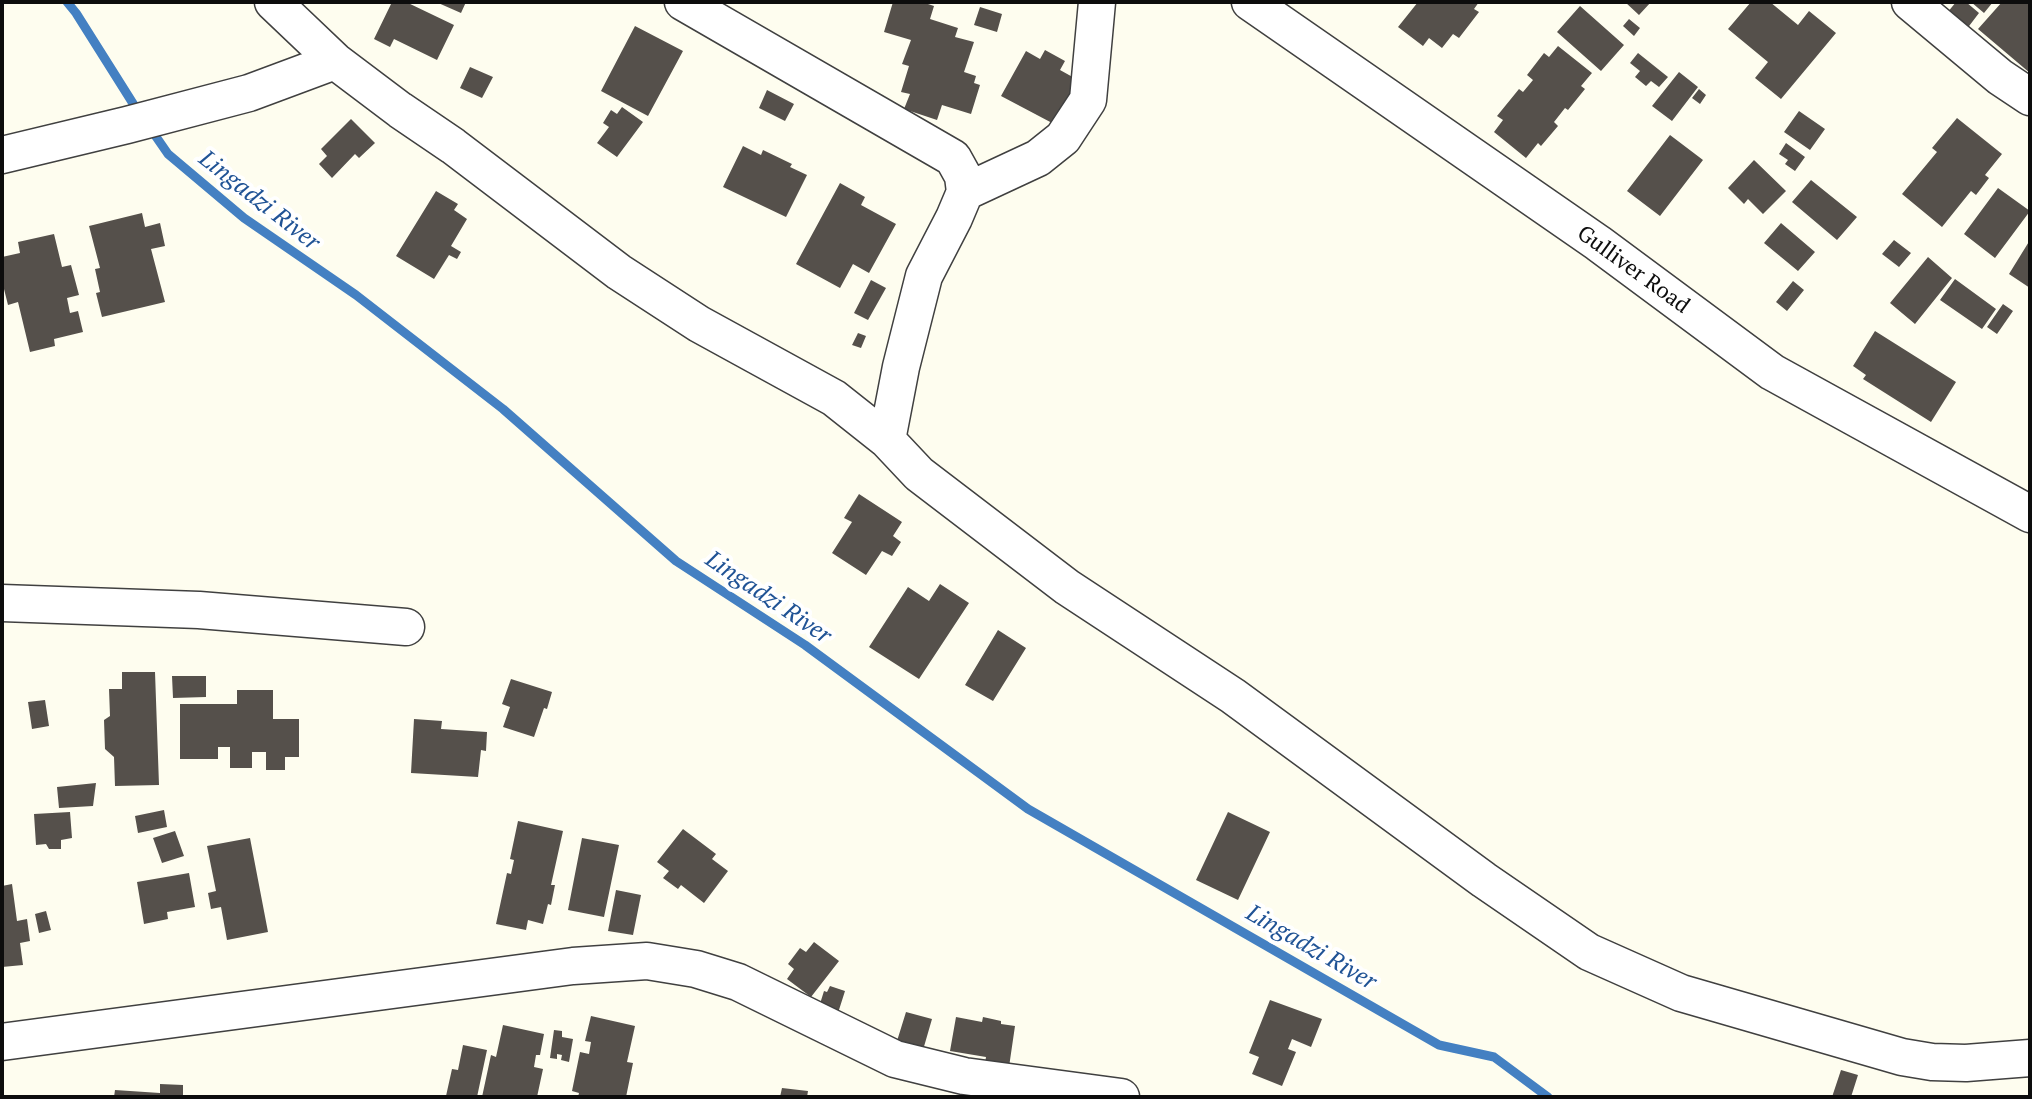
<!DOCTYPE html>
<style>
body{margin:0}
#map{position:relative;width:2032px;height:1099px;overflow:hidden;background:#fefdef;font-family:"PT Serif",serif}
canvas{display:block}
.frame{position:absolute;inset:0;border:4px solid #0d0d0d;pointer-events:none}
</style>
<div id="map">
<canvas width="2032" height="1099"></canvas>
<div class="frame"></div>
</div>
<script>
const ctx = document.querySelector('canvas').getContext('2d');
ctx.lineJoin = 'round';
const toPath = rows => new Path2D(rows.map(r => 'M' + r).join(''));
function trace(path, color, width, dash) { ctx.strokeStyle = color; ctx.lineWidth = width; ctx.lineCap = dash ? 'butt' : 'round'; ctx.setLineDash(dash || []); ctx.stroke(path); }
function fill(path, color) { ctx.fillStyle = color; ctx.fill(path, 'evenodd'); }
function drawText(font, color, halo, rows, align = 'center') {
  ctx.font = font + ' "PT Serif",serif'; ctx.lineWidth = 8; ctx.setLineDash([]); ctx.textBaseline = 'middle'; ctx.strokeStyle = halo; ctx.fillStyle = color; for (const [text, x, y, turn = 0] of rows) {
    ctx.save(); ctx.translate(x, y); ctx.rotate((+turn || 0) * Math.PI / 180); ctx.textAlign = isNaN(turn) ? turn : align; if (halo) ctx.strokeText(text, 0, 0); ctx.fillText(text, 0, 0); ctx.restore();
  }
}
trace(toPath([
 [67,2,76,13,139,113],
 [150,128,168,154,244,218,356,295,503,409,676,561,805,645,1028,809,1439,1045,1494,1057,1548,1097]
]), '#4480c2', 9);
fill(toPath([
 [392,2,406,2,454,25,437,60,394,39,390,47,374,39],
 [436,2,466,2,461,13],
 [893,2,922,2,934,6,930,19,958,28,955,37,974,42,964,72,976,76,974,83,980,85,971,114,942,105,937,120,904,109,910,94,901,92,909,66,902,64,911,40,884,32],
 [1418,2,1479,2,1474,9,1479,12,1459,38,1453,34,1442,48,1429,38,1423,46,1398,27],
 [1625,2,1651,2,1639,15],
 [1751,2,1770,2,1798,25,1809,11,1836,33,1781,99,1755,78,1768,62,1728,29],
 [1956,2,1966,2,1979,13,1963,34,1943,18],
 [1971,2,1993,2,1984,13],
 [2002,2,2030,2,2030,73,1978,29],
 [1580,6,1624,45,1601,71,1557,32],
 [980,7,1002,14,997,32,974,25],
 [1629,19,1640,28,1634,36,1623,26],
 [635,26,683,51,648,116,601,91],
 [1558,46,1592,73,1581,86,1585,89,1568,110,1565,108,1554,122,1558,126,1541,146,1538,143,1526,158,1494,132,1503,120,1497,116,1519,89,1523,92,1533,80,1527,75,1544,53,1549,57],
 [1045,50,1065,61,1060,70,1078,80,1054,124,1001,96,1026,51,1040,59],
 [1638,53,1668,77,1659,87,1651,81,1646,86,1635,77,1640,71,1630,63],
 [470,67,493,77,482,98,460,88],
 [1679,72,1698,87,1672,121,1652,106],
 [1699,89,1706,95,1700,104,1692,98],
 [767,90,794,104,785,121,759,108],
 [622,107,643,122,617,157,597,143,609,127,603,123,611,110,617,114],
 [1799,111,1825,129,1810,150,1784,132],
 [1957,118,2002,154,1985,175,1989,178,1976,195,1971,191,1942,227,1902,194,1937,152,1932,148],
 [351,119,375,143,359,158,355,154,332,178,319,164,327,156,321,149],
 [1670,135,1703,160,1660,216,1627,191],
 [1786,143,1805,157,1795,171,1785,164,1788,160,1779,154],
 [743,146,761,155,763,150,792,164,790,167,807,175,786,217,723,187],
 [1754,160,1786,191,1763,214,1748,199,1744,204,1728,188],
 [1811,180,1857,217,1837,240,1792,202],
 [840,183,865,197,861,205,896,224,869,273,853,264,840,288,796,264],
 [1998,188,2030,211,1995,258,1964,234],
 [436,191,458,204,454,210,467,219,451,246,461,252,457,259,449,255,434,279,396,256],
 [142,213,145,227,160,223,165,246,151,249,165,302,102,317,96,293,100,292,95,269,100,268,89,226],
 [1781,223,1815,252,1798,271,1764,243],
 [54,234,62,267,71,265,79,295,67,298,70,313,78,311,83,332,54,339,55,346,30,352,18,302,8,305,2,281,2,257,20,253,18,242],
 [1894,240,1911,253,1899,267,1882,254],
 [2030,240,2030,288,2009,274],
 [1928,257,1952,278,1915,324,1890,303],
 [1955,279,1996,309,1982,329,1940,300],
 [871,280,886,288,868,320,854,313],
 [1793,281,1804,290,1787,311,1776,302],
 [2003,304,2013,311,1997,334,1987,327],
 [1875,331,1956,382,1931,422,1863,379,1866,375,1853,366],
 [858,333,866,336,861,348,852,345],
 [859,494,902,522,893,536,901,542,892,556,882,551,866,575,832,553,852,522,844,518],
 [940,584,969,603,919,679,869,647,908,587,929,601],
 [998,630,1026,648,993,701,965,685],
 [122,672,155,672,159,785,115,786,114,757,105,749,104,720,110,716,109,689,122,689],
 [172,676,206,676,206,697,173,698],
 [511,679,552,692,547,709,544,708,534,737,503,727,510,707,502,704],
 [237,690,273,690,273,719,299,719,299,757,285,757,285,770,266,770,266,752,252,752,252,768,230,768,230,747,218,747,218,759,180,759,180,704,237,704],
 [45,700,49,726,32,729,28,702],
 [414,719,442,721,441,729,487,732,486,751,481,750,478,777,411,773],
 [96,783,93,806,59,808,57,787],
 [164,810,167,827,138,833,135,816],
 [70,812,72,838,61,840,61,849,49,849,46,844,36,845,34,814],
 [1228,812,1270,832,1238,900,1196,880],
 [518,821,563,831,551,885,555,885,551,905,548,904,543,924,528,920,526,930,496,924,507,873,511,874,514,860,510,859],
 [683,829,716,854,712,859,728,871,704,903,681,885,678,889,663,878,669,871,657,862],
 [175,831,184,856,162,863,153,838],
 [250,838,268,932,227,940,221,907,211,909,208,893,216,891,207,846],
 [582,838,619,845,604,917,568,910],
 [189,873,195,907,167,912,168,919,144,924,137,882],
 [12,884,17,921,27,919,30,941,20,943,23,965,2,967,2,886],
 [616,890,641,895,633,935,608,931],
 [46,911,51,930,39,933,35,914],
 [814,942,839,961,811,997,787,979,794,969,788,964,800,948,806,952],
 [830,986,845,991,838,1013,819,1007,824,991,827,992],
 [1270,1000,1322,1019,1311,1047,1292,1039,1288,1049,1296,1052,1282,1086,1252,1074,1259,1057,1249,1053],
 [906,1012,932,1019,923,1050,897,1041],
 [591,1016,635,1026,627,1062,633,1063,626,1097,578,1097,579,1093,572,1091,580,1052,589,1054,591,1042,585,1041],
 [956,1017,982,1022,983,1017,1001,1021,1001,1024,1015,1026,1009,1067,985,1063,986,1057,950,1051],
 [503,1025,544,1034,540,1055,536,1055,534,1067,543,1069,537,1097,482,1097,491,1055,496,1057],
 [554,1030,562,1031,562,1037,573,1039,569,1062,561,1060,562,1055,557,1054,557,1059,550,1058],
 [463,1045,487,1050,477,1097,446,1096,452,1069,458,1070],
 [1841,1070,1858,1075,1851,1097,1832,1097],
 [160,1084,183,1085,183,1097,114,1097,115,1090,160,1093],
 [782,1088,808,1091,807,1097,780,1097]
]), '#55504b');
const minor = toPath([
 [273,2,335,61,400,110,453,146,619,272,699,324,834,398,887,440],
 [683,2,953,158,963,176,965,192,954,218,924,276,901,367,887,440,919,474,1067,587,1233,696,1484,880,1589,952,1681,993,1902,1057,1932,1062,1966,1063,2030,1058],
 [1250,2,1598,243,1772,372,2030,514],
 [1910,2,2000,77,2030,97],
 [2,155,127,125,249,93,335,61],
 [965,192,1038,158,1063,138,1088,100,1097,2],
 [2,603,199,610,406,627],
 [2,1042,573,966,647,961,696,969,738,982,895,1059,964,1076,1121,1097]
]);
trace(minor, '#404040', 39);
trace(minor, '#fff', 36);
drawText('22px', '#0d0d0d', '#fff', [
 ["Gulliver Road",1633,270,36]
]);
drawText('italic 24px', '#205395', '#fff', [
 ["Lingadzi River",259,201,38],
 ["Lingadzi River",768,598,34],
 ["Lingadzi River",1311,948,30]
]);
</script>
